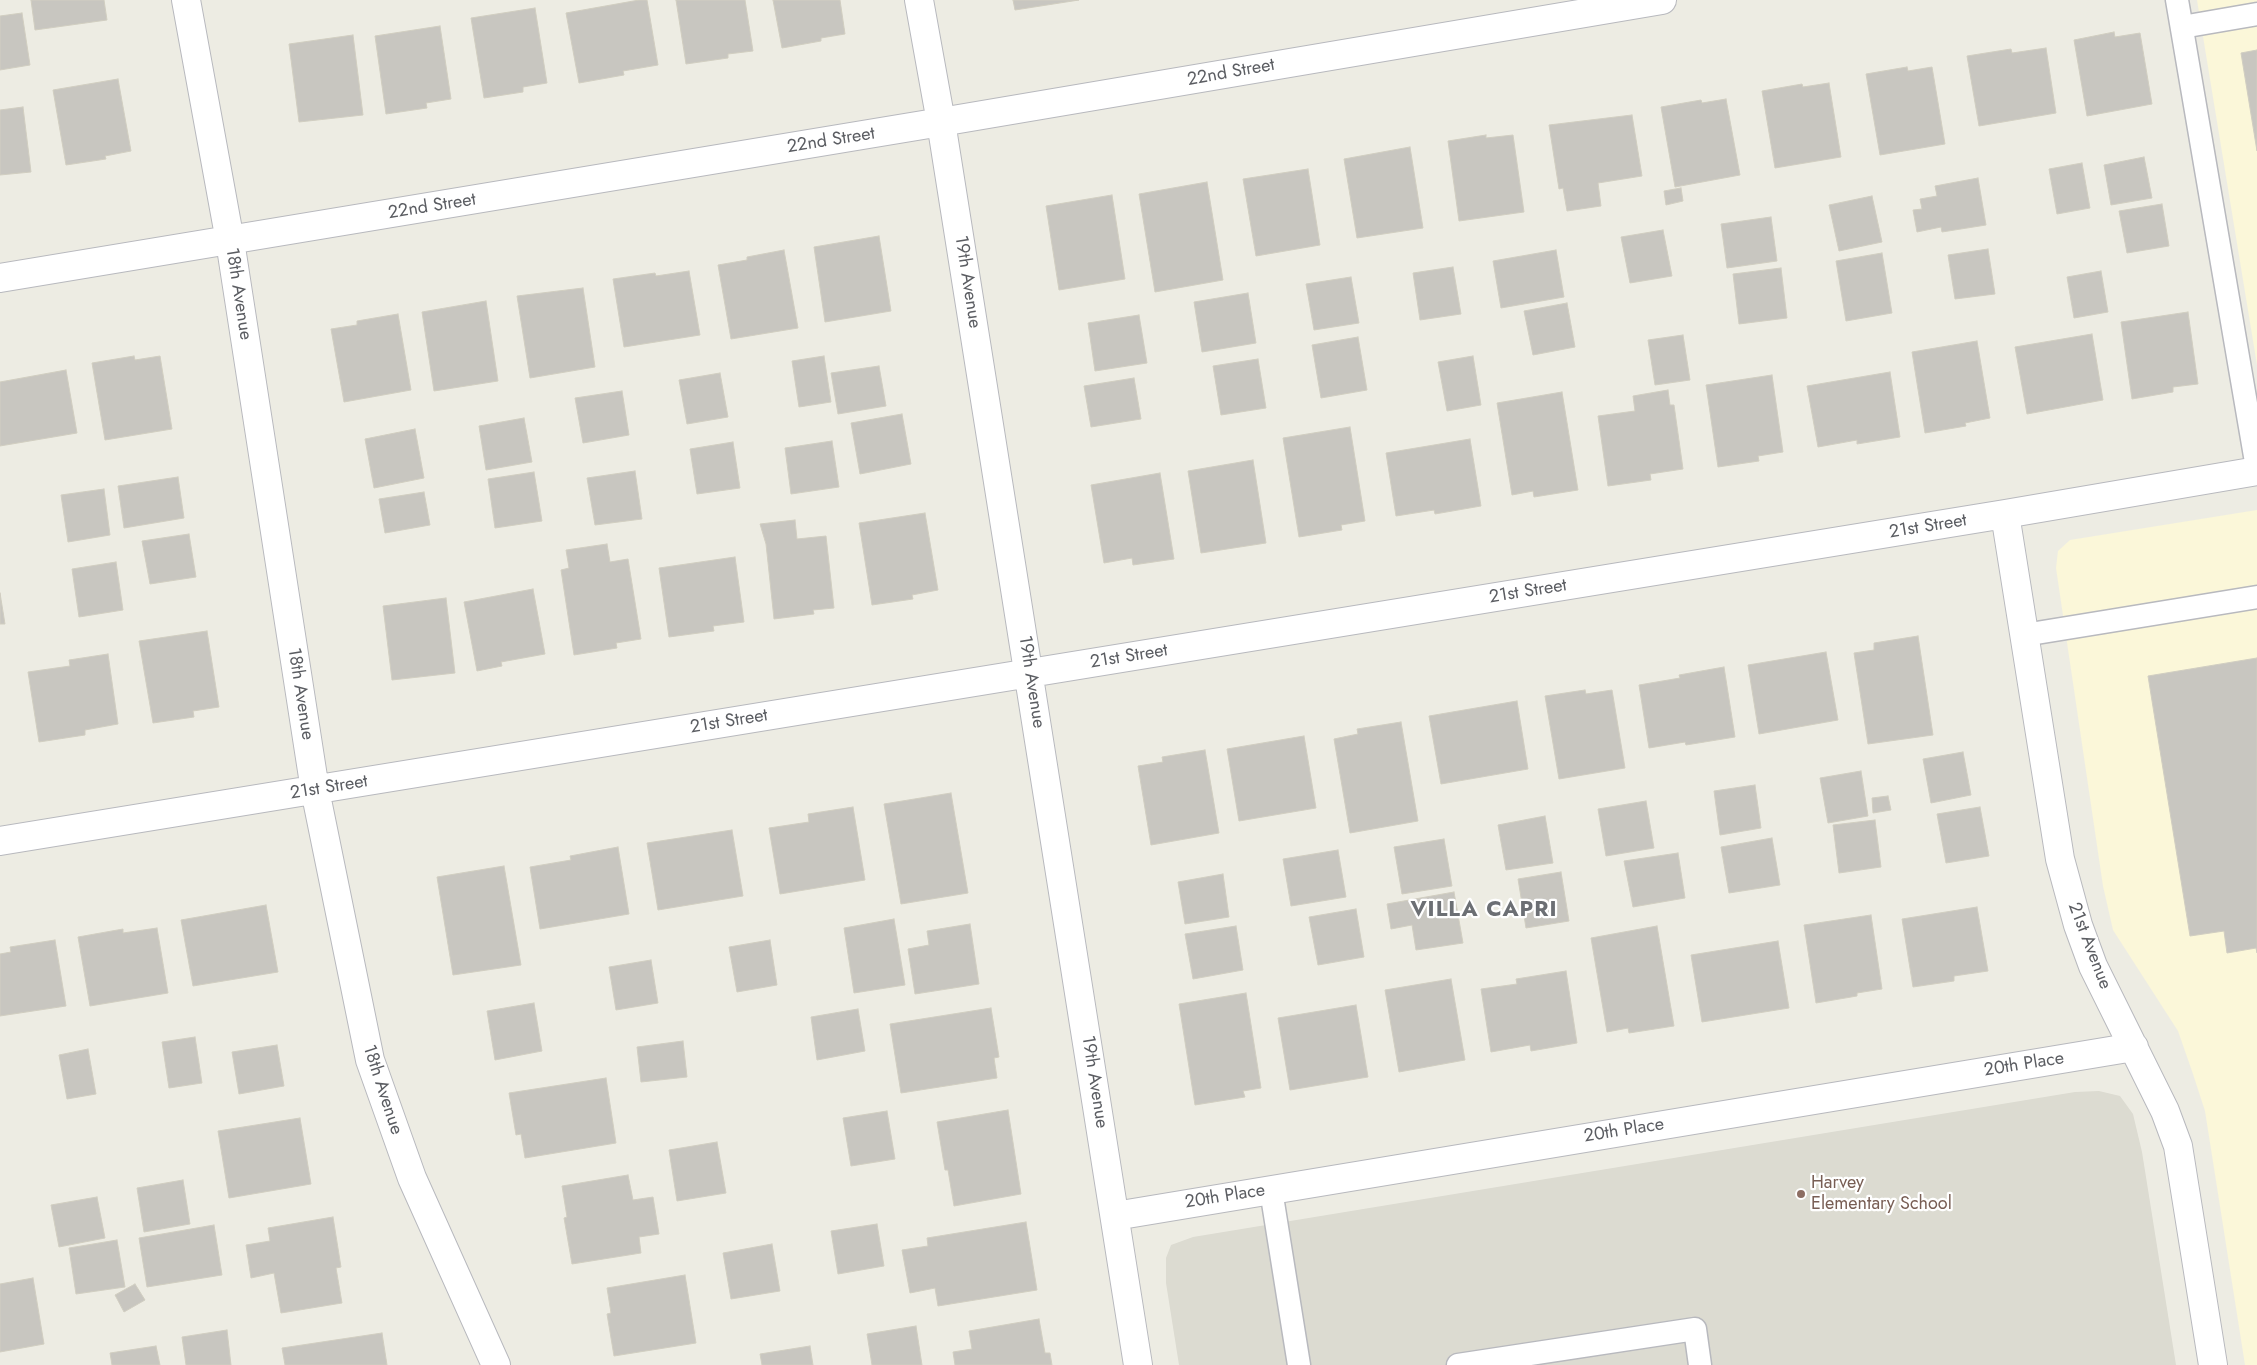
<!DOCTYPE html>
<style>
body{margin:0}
canvas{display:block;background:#edece3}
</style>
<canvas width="2257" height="1365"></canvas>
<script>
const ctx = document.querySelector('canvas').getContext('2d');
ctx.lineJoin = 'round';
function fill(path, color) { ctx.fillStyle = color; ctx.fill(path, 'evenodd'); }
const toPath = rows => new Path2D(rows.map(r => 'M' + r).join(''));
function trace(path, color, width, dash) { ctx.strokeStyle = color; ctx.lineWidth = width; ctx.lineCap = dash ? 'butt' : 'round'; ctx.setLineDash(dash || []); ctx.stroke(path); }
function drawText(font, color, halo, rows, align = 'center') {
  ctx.font = font + ' Jost,sans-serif'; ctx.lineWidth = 4.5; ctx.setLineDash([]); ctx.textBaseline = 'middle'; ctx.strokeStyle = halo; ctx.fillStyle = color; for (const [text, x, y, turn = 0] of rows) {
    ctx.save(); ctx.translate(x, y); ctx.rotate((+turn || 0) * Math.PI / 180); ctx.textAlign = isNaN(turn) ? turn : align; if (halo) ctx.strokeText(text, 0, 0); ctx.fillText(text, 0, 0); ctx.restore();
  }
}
fill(toPath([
 [2197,0,2257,0,2257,365],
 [2257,510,2257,1365,2245,1365,2205,1111,2193,1074,2178,1031,2113,930,2103,886,2056,568,2058,551,2070,540]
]), '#fbf7d9');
fill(toPath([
 [2099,1091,2120,1096,2133,1114,2142,1152,2176,1365,1179,1365,1166,1283,1166,1258,1171,1245,1193,1237,2075,1092]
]), '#dcdbd1');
const building = toPath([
 [31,0,104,0,107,20,35,30,31,0],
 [639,0,647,0,658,65,623,71,624,75,579,83,566,13,639,0],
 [676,0,745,0,753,51,728,54,728,58,686,64,676,0],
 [773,0,840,0,845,34,821,38,821,41,782,48,773,0],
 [1013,0,1079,0,1015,10,1013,0],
 [535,8,547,83,523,87,523,92,484,98,471,18,535,8],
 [22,13,30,65,0,70,0,16,22,13],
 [440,26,451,99,426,103,427,108,386,114,375,36,440,26],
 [2114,32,2115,37,2140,33,2152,104,2087,116,2074,40,2114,32],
 [353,35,363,115,299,122,289,44,353,35],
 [2046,48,2056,113,1979,126,1967,56,2011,49,2012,53,2046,48],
 [2257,50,2257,151,2241,53,2257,50],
 [1907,67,1908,71,1932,67,1945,144,1880,155,1866,74,1907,67],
 [118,79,131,151,105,156,106,159,66,165,53,90,118,79],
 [1829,83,1841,157,1775,168,1762,91,1802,84,1803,87,1829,83],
 [1726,99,1740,175,1675,187,1661,107,1701,100,1702,103,1726,99],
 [23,107,31,172,0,175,0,110,23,107],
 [1632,115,1642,176,1598,183,1601,206,1567,211,1563,188,1559,189,1549,125,1632,115],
 [1486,135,1486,138,1513,135,1524,212,1459,221,1448,141,1486,135],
 [1410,147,1423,228,1357,238,1344,159,1410,147],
 [2144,157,2152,198,2111,205,2104,165,2144,157],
 [2082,163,2090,208,2057,214,2049,169,2082,163],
 [1308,169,1320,245,1256,256,1243,179,1308,169],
 [1978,178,1986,225,1942,232,1941,227,1917,232,1913,210,1922,209,1920,199,1937,196,1935,186,1978,178],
 [1207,182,1223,280,1155,292,1139,194,1207,182],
 [1681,188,1683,201,1666,205,1664,191,1681,188],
 [1112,195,1125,279,1059,290,1046,206,1112,195],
 [1872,196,1882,242,1839,251,1829,205,1872,196],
 [2162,204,2169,246,2127,253,2119,211,2162,204],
 [1771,217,1777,261,1727,268,1721,224,1771,217],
 [1663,230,1672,276,1630,283,1621,237,1663,230],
 [879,236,891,311,825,322,814,247,879,236],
 [1988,249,1995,294,1955,299,1948,255,1988,249],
 [784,250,798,328,731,339,718,265,747,260,747,257,784,250],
 [1556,250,1564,297,1501,308,1493,261,1556,250],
 [1882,253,1892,313,1846,321,1836,261,1882,253],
 [1453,267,1461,314,1420,320,1413,273,1453,267],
 [1781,268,1787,318,1739,324,1733,274,1781,268],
 [689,271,700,335,624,347,613,279,655,273,656,276,689,271],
 [2101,271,2108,312,2074,318,2067,277,2101,271],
 [1351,277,1359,323,1314,330,1306,284,1351,277],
 [583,288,595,367,530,378,517,296,583,288],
 [1248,293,1256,343,1202,352,1194,302,1248,293],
 [486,301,498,381,434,391,422,312,486,301],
 [1567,303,1575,347,1533,355,1524,311,1567,303],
 [2188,312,2198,384,2173,387,2173,392,2132,399,2121,322,2188,312],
 [398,314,411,390,344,402,331,329,357,325,357,321,398,314],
 [1139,315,1147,363,1095,371,1088,323,1139,315],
 [2092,334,2103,400,2027,414,2015,347,2092,334],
 [1683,335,1690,380,1655,385,1648,340,1683,335],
 [1358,337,1367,390,1321,398,1312,345,1358,337],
 [1977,341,1990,418,1965,423,1966,426,1925,433,1912,352,1977,341],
 [134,356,135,360,160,356,172,429,105,440,92,363,134,356],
 [824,356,831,402,799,407,792,361,824,356],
 [1473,356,1481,405,1447,411,1438,362,1473,356],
 [1258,359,1266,408,1221,415,1213,366,1258,359],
 [879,366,886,406,838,414,831,373,879,366],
 [66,370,77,433,0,446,0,382,66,370],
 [1890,372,1900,437,1857,444,1857,440,1818,447,1807,386,1890,372],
 [720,373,728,417,687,424,679,380,720,373],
 [1772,375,1783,452,1758,456,1759,461,1718,467,1706,385,1772,375],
 [1134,378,1141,419,1091,427,1084,386,1134,378],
 [1668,390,1670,405,1674,405,1683,469,1650,474,1651,480,1608,486,1598,416,1635,411,1633,396,1668,390],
 [622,391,629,435,583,443,575,398,622,391],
 [1562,392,1578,490,1534,497,1533,491,1512,495,1497,403,1562,392],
 [902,414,911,464,860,474,851,423,902,414],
 [524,418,532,462,486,470,479,426,524,418],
 [1350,427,1365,521,1341,525,1342,530,1299,537,1283,438,1350,427],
 [415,429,424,478,374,488,365,439,415,429],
 [1470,439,1481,506,1435,514,1434,510,1396,516,1386,453,1470,439],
 [832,441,839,487,791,494,785,448,832,441],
 [733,442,740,488,697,494,690,449,733,442],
 [1253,460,1266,543,1201,553,1188,471,1253,460],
 [635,471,642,519,595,525,587,478,635,471],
 [534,472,542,521,495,528,488,479,534,472],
 [1160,473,1174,559,1133,565,1132,558,1104,563,1091,485,1160,473],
 [178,477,184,518,124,528,118,486,178,477],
 [104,489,110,535,68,542,61,495,104,489],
 [424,492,430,525,385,533,379,499,424,492],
 [925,513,938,590,912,595,913,599,872,605,859,523,925,513],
 [795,520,797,539,826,536,834,608,813,610,814,614,774,619,766,544,760,524,795,520],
 [189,534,196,577,150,584,142,541,189,534],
 [607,544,610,562,628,559,641,639,616,643,617,648,574,655,561,570,569,568,566,550,607,544],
 [735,557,744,622,713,626,714,631,669,637,659,568,735,557],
 [116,562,123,610,79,617,72,569,116,562],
 [533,589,545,654,501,662,502,666,477,671,464,602,533,589],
 [0,593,5,624,0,624,0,593],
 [446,598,455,673,392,680,383,606,446,598],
 [207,631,219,707,193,711,194,717,153,723,139,641,207,631],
 [1918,636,1933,735,1868,744,1854,653,1874,650,1874,643,1918,636],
 [1826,652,1838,720,1759,734,1748,665,1826,652],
 [108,654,118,724,85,730,85,735,39,742,28,672,70,666,69,660,108,654],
 [2257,658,2257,953,2256,948,2227,953,2224,931,2190,936,2148,676,2257,658],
 [1724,667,1735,737,1686,745,1685,742,1649,748,1639,685,1680,678,1679,675,1724,667],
 [1585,690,1586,694,1612,690,1625,768,1559,779,1545,696,1585,690],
 [1517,701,1528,769,1441,784,1429,716,1517,701],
 [1401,722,1418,821,1350,833,1334,739,1358,734,1357,729,1401,722],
 [1304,736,1316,808,1239,821,1227,749,1304,736],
 [1205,750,1219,833,1151,845,1138,766,1163,762,1162,757,1205,750],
 [1963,752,1971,795,1931,803,1923,759,1963,752],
 [1861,771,1868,816,1828,823,1820,778,1861,771],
 [1755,785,1761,828,1720,835,1714,791,1755,785],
 [951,793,968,893,901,904,884,804,951,793],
 [1888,796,1891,810,1873,813,1872,798,1888,796],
 [1646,801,1654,848,1606,856,1598,809,1646,801],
 [853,807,865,880,780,894,769,828,809,822,808,814,853,807],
 [1980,807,1989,856,1946,863,1937,814,1980,807],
 [1545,816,1553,863,1506,870,1498,825,1545,816],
 [1875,820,1881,867,1839,873,1833,825,1875,820],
 [732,830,743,896,658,910,647,843,732,830],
 [1772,838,1780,885,1729,893,1721,847,1772,838],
 [1444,839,1452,886,1402,894,1394,847,1444,839],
 [618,847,629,914,540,929,530,867,571,860,570,856,618,847],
 [1338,850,1346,897,1291,906,1283,859,1338,850],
 [1678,853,1685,898,1633,907,1624,861,1678,853],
 [504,866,521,965,453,975,437,877,504,866],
 [1561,872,1569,921,1526,928,1518,879,1561,872],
 [1223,874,1229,917,1185,924,1178,882,1223,874],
 [1454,892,1463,943,1416,950,1412,925,1391,929,1387,904,1454,892],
 [266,905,278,972,193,986,181,920,266,905],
 [1977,907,1988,971,1954,976,1954,981,1913,987,1902,919,1977,907],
 [1356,909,1364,957,1318,965,1309,917,1356,909],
 [1871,915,1882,989,1857,993,1857,996,1816,1003,1804,925,1871,915],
 [894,919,905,985,854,993,844,928,894,919],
 [970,924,979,984,915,994,908,949,929,945,927,931,970,924],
 [1236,926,1243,970,1193,979,1185,934,1236,926],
 [1657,926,1674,1026,1629,1033,1628,1028,1607,1032,1591,938,1657,926],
 [157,928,168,993,90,1006,78,937,123,929,123,933,157,928],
 [55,940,66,1006,0,1016,0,954,11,952,10,947,55,940],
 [770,940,777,985,737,992,729,947,770,940],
 [1778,941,1789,1008,1702,1022,1691,955,1778,941],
 [651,960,658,1003,616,1010,609,967,651,960],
 [1566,971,1577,1043,1531,1051,1530,1045,1491,1052,1481,989,1517,984,1516,979,1566,971],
 [1451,979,1465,1060,1399,1072,1385,990,1451,979],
 [1246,993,1261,1088,1243,1091,1245,1097,1195,1105,1179,1004,1246,993],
 [534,1003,542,1051,495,1060,487,1011,534,1003],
 [1356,1005,1368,1077,1290,1090,1278,1018,1356,1005],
 [991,1008,999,1057,994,1058,997,1078,901,1093,890,1024,991,1008],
 [858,1009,865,1051,817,1060,811,1017,858,1009],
 [195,1037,202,1083,169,1088,162,1042,195,1037],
 [683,1041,687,1077,641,1082,637,1047,683,1041],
 [277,1045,284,1086,239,1094,232,1052,277,1045],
 [88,1049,96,1094,67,1099,59,1055,88,1049],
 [606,1078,616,1143,525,1158,521,1134,516,1135,509,1093,606,1078],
 [1008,1110,1021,1194,954,1206,948,1170,945,1170,937,1122,1008,1110],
 [887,1111,895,1159,851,1166,843,1118,887,1111],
 [300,1118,311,1184,229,1198,218,1131,300,1118],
 [717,1142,726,1193,677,1201,669,1150,717,1142],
 [628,1175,633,1200,653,1197,659,1234,639,1237,641,1253,572,1264,564,1218,567,1217,562,1186,628,1175],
 [183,1180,190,1224,144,1232,137,1188,183,1180],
 [97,1197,105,1238,59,1247,51,1205,97,1197],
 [333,1217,341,1267,336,1268,342,1303,281,1313,274,1273,251,1278,246,1245,270,1241,268,1228,333,1217],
 [1026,1222,1037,1290,938,1306,935,1288,910,1293,902,1250,928,1246,927,1238,1026,1222],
 [877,1224,884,1266,838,1274,831,1231,877,1224],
 [214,1225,222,1275,147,1287,139,1238,214,1225],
 [117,1240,125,1287,76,1294,69,1248,117,1240],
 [772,1244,780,1291,731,1299,723,1253,772,1244],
 [685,1275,696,1343,614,1356,607,1314,611,1313,607,1288,685,1275],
 [33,1278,44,1344,0,1352,0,1284,33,1278],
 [135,1284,145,1300,124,1312,115,1295,135,1284],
 [1039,1319,1045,1353,1050,1353,1052,1365,955,1365,953,1352,972,1349,969,1331,1039,1319],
 [916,1326,922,1365,872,1365,867,1334,916,1326],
 [227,1330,231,1365,186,1365,182,1337,227,1330],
 [382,1333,387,1365,285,1365,282,1348,382,1333],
 [156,1346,160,1365,112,1365,110,1353,156,1346],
 [810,1346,813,1365,762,1365,760,1354,810,1346]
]);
fill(building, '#c8c6c0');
trace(building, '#d1cec1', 1);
const service = toPath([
 [2177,0,2257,468],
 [2182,27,2257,14],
 [2024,635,2257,597],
 [1271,1190,1299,1365],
 [1458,1365,1695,1329,1700,1365]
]);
const minor = toPath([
 [186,0,230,241,315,790,370,1060,412,1178,496,1365],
 [919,0,941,122,1138,1365],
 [0,278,941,122,1662,0],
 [2005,514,2060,859,2078,925,2093,966,2165,1111,2178,1146,2213,1365],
 [0,841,2005,514,2257,471],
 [1115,1216,2134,1047]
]);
trace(service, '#b8b9be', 25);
trace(minor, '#b8b9be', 30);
trace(service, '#fff', 22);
trace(minor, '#fff', 28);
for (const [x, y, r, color] of [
 [1801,1194,5,"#8d6e63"]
]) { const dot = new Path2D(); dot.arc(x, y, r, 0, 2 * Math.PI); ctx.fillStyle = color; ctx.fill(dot); trace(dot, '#fff', 2); }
drawText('18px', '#5b5d62', '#fff', [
 ["22nd Street",1231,73,-10],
 ["22nd Street",831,141,-9],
 ["22nd Street",432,207,-9],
 ["19th Avenue",967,282,81],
 ["18th Avenue",238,294,81],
 ["21st Street",1928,527,-9],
 ["21st Street",1528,592,-9],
 ["21st Street",1129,657,-9],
 ["19th Avenue",1031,682,81],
 ["18th Avenue",300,694,81],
 ["21st Street",729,722,-9],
 ["21st Street",329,788,-9],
 ["21st Avenue",2089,946,69],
 ["20th Place",2024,1065,-9],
 ["19th Avenue",1094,1082,81],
 ["18th Avenue",382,1090,72],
 ["20th Place",1624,1131,-9],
 ["20th Place",1225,1197,-9]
]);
drawText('18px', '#785e54', '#fff', [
 ["Harvey",1811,1184],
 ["Elementary School",1811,1205]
], 'left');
ctx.letterSpacing = '1px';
drawText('bold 22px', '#6c6f74', '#fff', [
 ["VILLA CAPRI",1484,911]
]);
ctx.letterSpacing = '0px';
</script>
